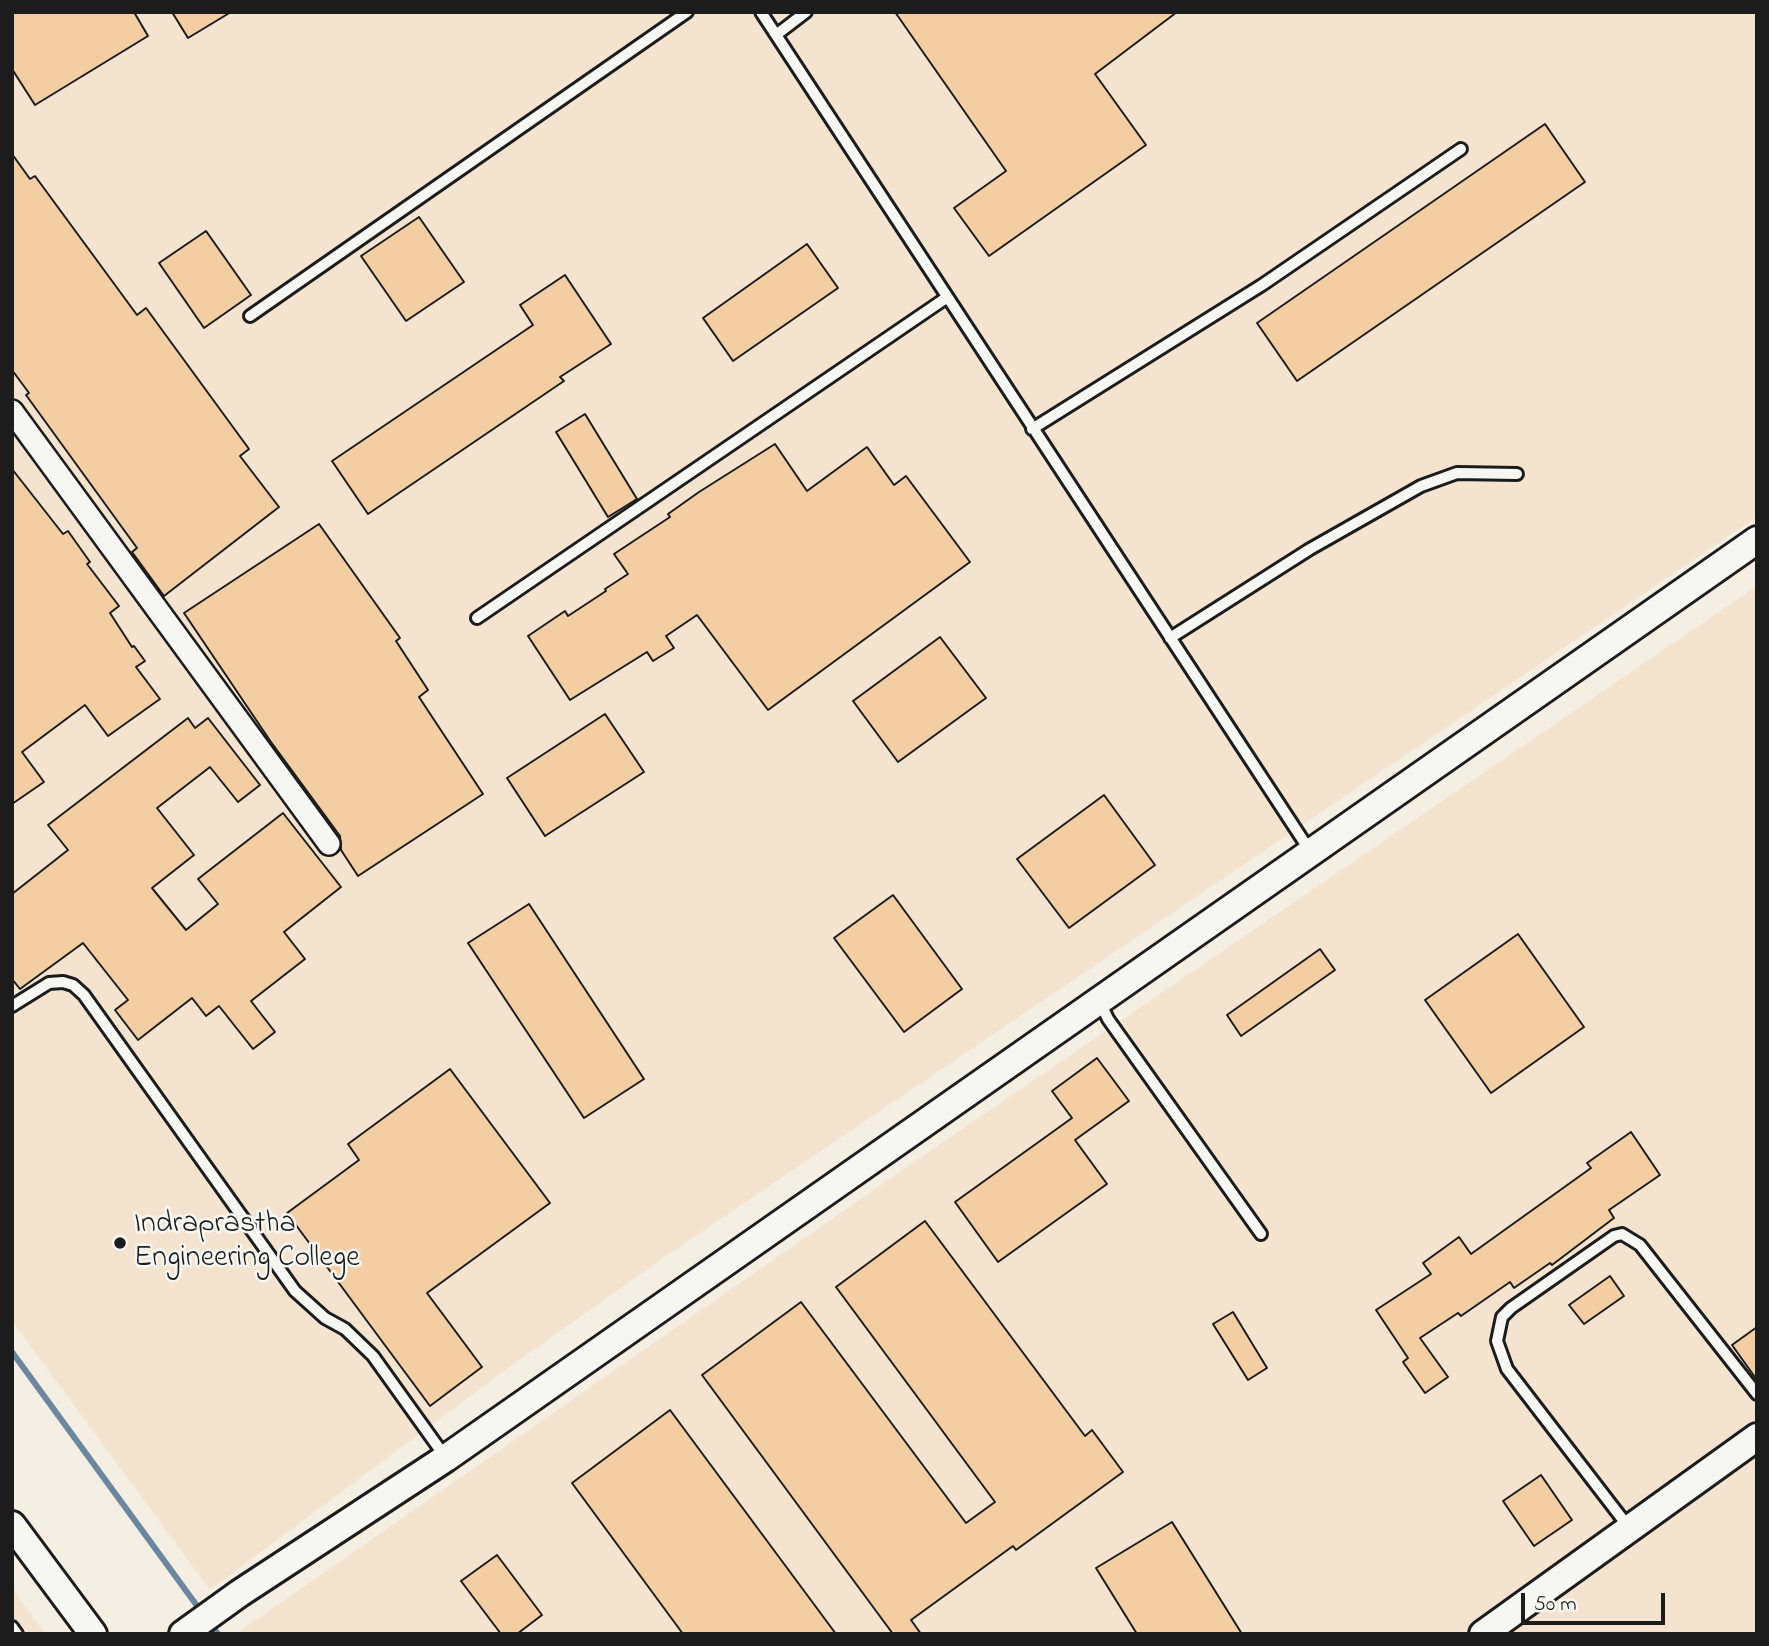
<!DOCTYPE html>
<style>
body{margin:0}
#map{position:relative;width:1769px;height:1646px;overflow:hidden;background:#f5eee2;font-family:"Indie Flower",sans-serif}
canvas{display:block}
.frame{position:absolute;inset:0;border:14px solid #1c1c1c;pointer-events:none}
.scale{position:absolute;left:1521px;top:1593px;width:144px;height:32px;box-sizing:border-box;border:4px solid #1c1c1c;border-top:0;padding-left:9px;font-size:21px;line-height:24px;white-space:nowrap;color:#1c1c1c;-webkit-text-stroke:5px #f6f6f2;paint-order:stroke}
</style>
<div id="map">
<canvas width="1769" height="1646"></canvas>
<div class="frame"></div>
<div class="scale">50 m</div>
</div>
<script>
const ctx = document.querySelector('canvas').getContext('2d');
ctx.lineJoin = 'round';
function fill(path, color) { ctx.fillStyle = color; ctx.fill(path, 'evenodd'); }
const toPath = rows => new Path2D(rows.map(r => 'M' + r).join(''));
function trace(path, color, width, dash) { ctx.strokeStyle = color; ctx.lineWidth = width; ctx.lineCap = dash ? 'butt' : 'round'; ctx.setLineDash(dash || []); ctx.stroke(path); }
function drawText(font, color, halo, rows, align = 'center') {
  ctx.font = font + ' "Indie Flower",sans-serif'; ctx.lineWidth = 5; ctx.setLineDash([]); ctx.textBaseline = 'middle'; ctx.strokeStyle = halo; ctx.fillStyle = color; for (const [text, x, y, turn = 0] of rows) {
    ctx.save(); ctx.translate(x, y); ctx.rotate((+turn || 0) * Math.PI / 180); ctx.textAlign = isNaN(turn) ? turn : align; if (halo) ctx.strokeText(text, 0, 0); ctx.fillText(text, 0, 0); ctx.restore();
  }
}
fill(toPath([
 [12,12,1757,12,1757,517,663,1258,497,1376,210,1590,12,1321],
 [1757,586,1757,1634,243,1634,240,1631,911,1164],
 [12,1588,45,1634,12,1634]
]), '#f4e4cf');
trace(toPath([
 [12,1352,203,1614],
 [209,1622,218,1634]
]), '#6a86a1', 6);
const building = toPath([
 [12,12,134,12,148,36,35,105,12,69,12,12],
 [172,12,231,12,188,38,172,12],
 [895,12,1177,12,1095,74,1146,145,989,256,954,208,1006,171,895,12],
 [1545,124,1585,182,1297,381,1257,323,1545,124],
 [12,154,30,179,35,176,137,315,146,308,249,449,240,456,279,507,164,596,132,552,137,548,26,395,29,393,12,370,12,154],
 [419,217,464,282,406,321,361,256,419,217],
 [206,231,251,295,204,328,159,263,206,231],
 [807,244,838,288,733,361,703,318,807,244],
 [565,275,611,344,560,377,564,381,368,514,332,461,533,325,520,305,565,275],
 [585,414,637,499,608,517,556,432,585,414],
 [775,444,807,491,867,447,894,485,906,476,970,562,768,710,697,615,666,636,674,648,653,661,647,652,570,700,528,636,565,611,568,616,606,591,605,589,628,574,614,554,670,517,668,514,699,492,775,444],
 [12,469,63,534,68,531,90,562,87,564,119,606,110,613,132,647,134,646,145,661,136,667,160,699,108,736,85,705,22,752,44,782,12,804,12,469],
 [319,524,400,638,396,641,428,690,419,697,483,794,358,876,341,850,340,836,271,742,184,613,319,524],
 [940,637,986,698,898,762,853,701,940,637],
 [605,714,644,772,545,836,507,778,605,714],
 [188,718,195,728,208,718,260,785,238,802,210,767,157,808,194,855,152,888,186,930,218,904,198,879,283,813,341,887,284,932,305,959,251,1001,275,1032,253,1049,219,1006,206,1016,192,998,138,1040,115,1010,128,1000,83,943,20,989,12,979,12,894,68,850,48,825,188,718],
 [1104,795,1155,865,1069,928,1017,859,1104,795],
 [893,895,962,989,904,1032,834,938,893,895],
 [529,904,644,1079,584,1118,468,943,529,904],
 [1518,934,1584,1027,1491,1093,1425,1000,1518,934],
 [1320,949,1335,970,1241,1036,1227,1015,1320,949],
 [1097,1058,1129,1101,1075,1140,1107,1184,998,1262,955,1202,1072,1118,1052,1091,1097,1058],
 [450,1069,550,1203,427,1293,482,1367,430,1406,287,1213,359,1160,348,1144,450,1069],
 [1631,1132,1660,1175,1609,1210,1614,1218,1552,1265,1550,1263,1514,1288,1510,1282,1461,1316,1458,1313,1420,1338,1448,1377,1425,1393,1403,1362,1408,1358,1376,1310,1431,1274,1423,1263,1459,1237,1471,1254,1591,1168,1587,1163,1631,1132],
 [925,1221,1085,1436,1092,1430,1123,1472,1016,1550,1013,1546,911,1620,921,1634,893,1634,702,1375,801,1302,966,1523,995,1502,836,1287,925,1221],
 [1610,1276,1624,1296,1584,1324,1569,1305,1610,1276],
 [1233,1312,1267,1368,1248,1380,1213,1324,1233,1312],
 [1757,1327,1757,1380,1732,1345,1757,1327],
 [670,1410,836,1634,683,1634,572,1483,670,1410],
 [1541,1475,1572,1520,1534,1546,1503,1501,1541,1475],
 [1172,1522,1242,1634,1137,1634,1096,1568,1172,1522],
 [497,1555,542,1615,517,1634,501,1634,461,1581,497,1555]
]);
fill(building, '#f3cea3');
trace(building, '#1c1c1c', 2);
const service = toPath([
 [761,12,1310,851],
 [776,35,806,12],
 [250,316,687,12],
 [1032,429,1262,285,1461,149],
 [477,618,946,298],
 [1170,638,1310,549,1421,486,1457,473,1517,474],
 [1099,1000,1108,1019,1261,1234],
 [12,1006,49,983,63,982,73,985,84,995,295,1291,325,1318,345,1329,373,1356,446,1458],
 [1630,1529,1507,1369,1497,1341,1502,1317,1511,1308,1614,1236,1622,1234,1640,1245,1757,1394],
 [12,1627,17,1634]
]);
const minor = toPath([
 [12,411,329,844]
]);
const tertiary = toPath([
 [12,1525,93,1634],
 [183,1634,240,1593,446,1458,1757,540],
 [1483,1634,1757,1437]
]);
trace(service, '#1c1c1c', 16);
trace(minor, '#1c1c1c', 26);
trace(tertiary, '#1c1c1c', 32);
trace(service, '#f6f6f2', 10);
trace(minor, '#f6f6f2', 21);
trace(tertiary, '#f6f6f2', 26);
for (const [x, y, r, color] of [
 [120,1243,7,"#1c1c1c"]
]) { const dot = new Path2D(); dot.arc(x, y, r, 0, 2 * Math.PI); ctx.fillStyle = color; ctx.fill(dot); trace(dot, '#f6f6f2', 2.5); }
drawText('30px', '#1c1c1c', '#f6f6f2', [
 ["Indraprastha",134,1226],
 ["Engineering College",134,1260]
], 'left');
</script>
